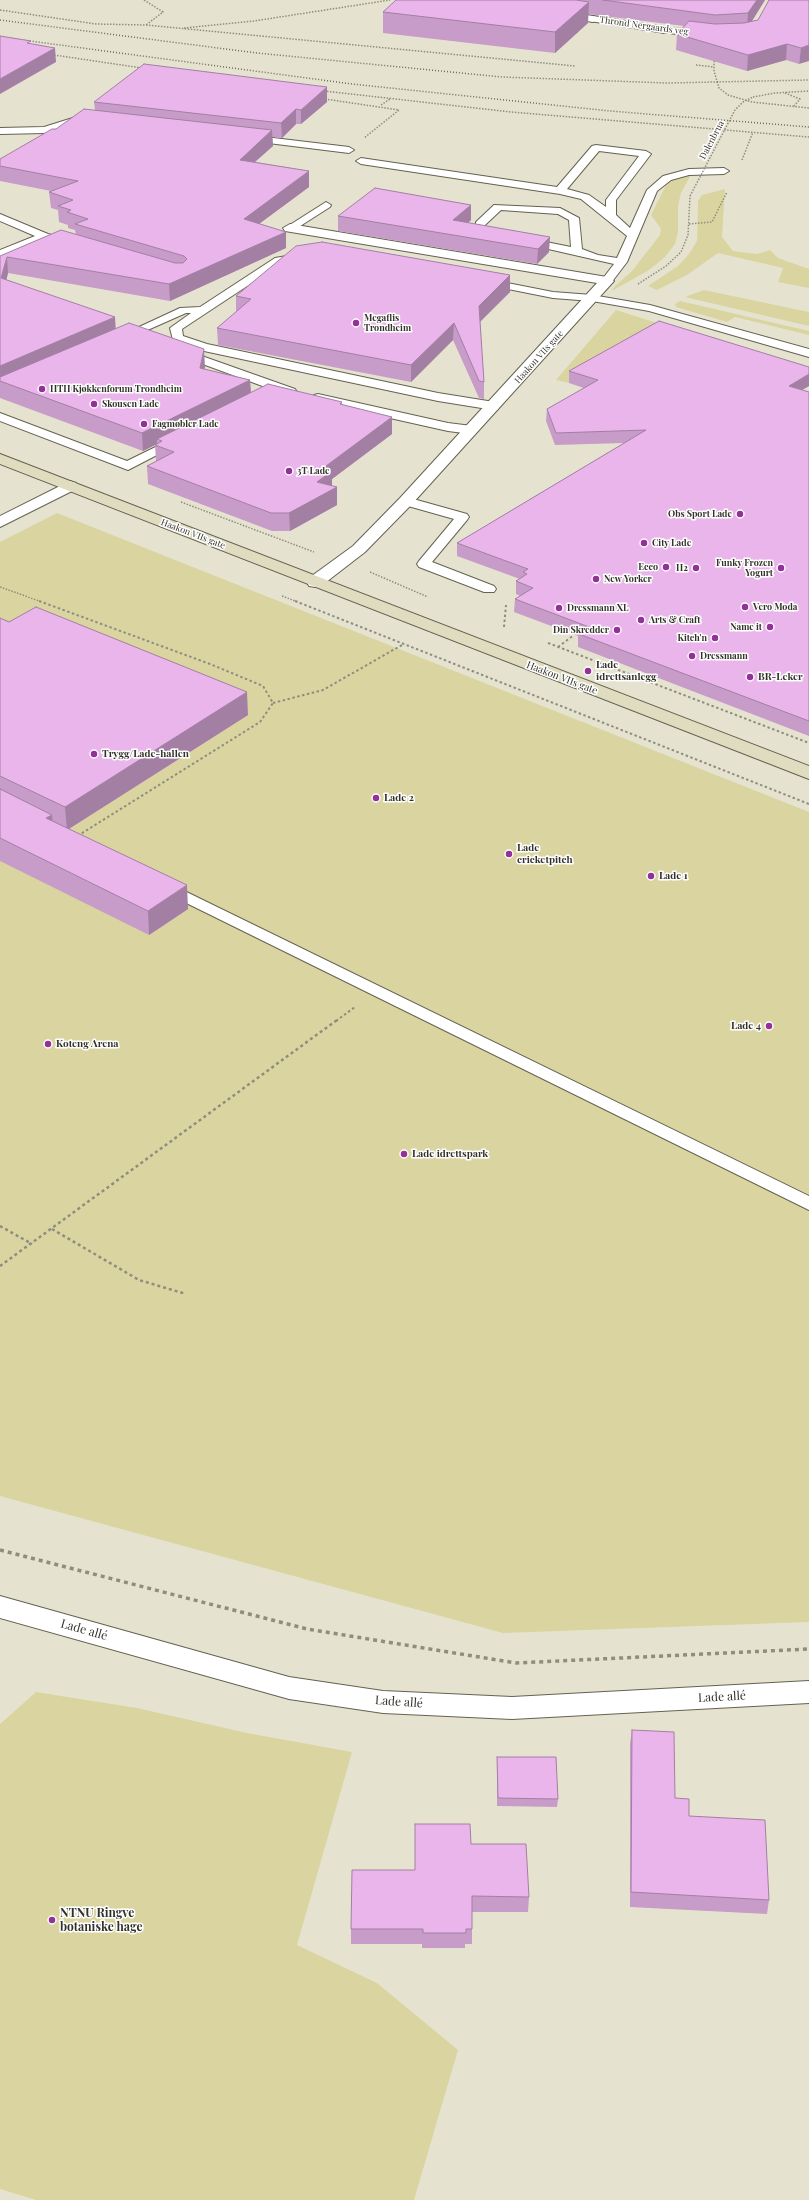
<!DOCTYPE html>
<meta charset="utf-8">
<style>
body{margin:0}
canvas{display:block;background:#e5e3cf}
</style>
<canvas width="809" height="2200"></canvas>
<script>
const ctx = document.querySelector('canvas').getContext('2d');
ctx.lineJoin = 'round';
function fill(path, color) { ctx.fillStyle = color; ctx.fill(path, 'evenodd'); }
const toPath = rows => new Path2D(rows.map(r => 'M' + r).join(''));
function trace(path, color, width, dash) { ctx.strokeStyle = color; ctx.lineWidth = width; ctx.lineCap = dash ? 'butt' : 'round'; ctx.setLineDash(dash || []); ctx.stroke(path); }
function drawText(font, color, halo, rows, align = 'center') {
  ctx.font = font + ' "Playfair Display",serif'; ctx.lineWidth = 3; ctx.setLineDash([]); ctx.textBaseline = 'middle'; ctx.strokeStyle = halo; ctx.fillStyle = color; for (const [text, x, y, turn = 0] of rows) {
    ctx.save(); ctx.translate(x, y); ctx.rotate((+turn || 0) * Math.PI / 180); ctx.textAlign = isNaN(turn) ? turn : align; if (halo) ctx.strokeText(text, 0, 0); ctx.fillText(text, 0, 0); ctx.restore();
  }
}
fill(toPath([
 [691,175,681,193,678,206,678,232,675,244,665,257,649,270,612,291,614,287,632,271,660,235,661,229,651,215,666,185,674,178],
 [725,189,722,237,733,251,757,254,770,250,778,258,809,269,809,288,778,282,783,268,718,253,687,275,657,290,648,286,678,266,689,254,697,241,698,201,702,195],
 [704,290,809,312,809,326,685,297],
 [680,301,809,331,809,335,735,317,727,322,676,307,675,304],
 [616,310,657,323,585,374,569,383,556,380],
 [57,513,809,812,809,1622,503,1633,0,1496,0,542],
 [36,1692,137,1708,247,1733,352,1752,297,1945,377,1983,458,2050,414,2200,36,2200,0,2189,0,1724]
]), '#dad5a0');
const service = toPath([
 [593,16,665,27,670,30,665,33,590,21,590,17,593,16],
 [79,116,90,118,92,120,90,122,80,122,45,133,0,134,0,128,44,127,79,116],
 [248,135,349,147,354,150,349,153,244,140,243,138,248,135],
 [596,145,646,151,651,154,616,200,616,215,630,228,647,190,663,176,689,169,724,168,729,171,724,174,689,175,671,180,657,191,627,262,611,283,607,284,601,281,614,264,522,243,521,241,526,238,571,247,569,220,558,214,501,210,485,225,485,230,501,233,502,235,501,237,480,235,475,232,476,222,494,205,560,208,579,218,582,249,598,255,617,258,627,236,581,199,560,194,361,164,356,161,361,158,557,187,592,146,596,145],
 [599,151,639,156,606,200,606,207,589,195,567,189,599,151],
 [326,202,331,205,330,207,294,230,286,230,285,228,326,202],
 [0,214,48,234,72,241,73,243,68,246,45,240,0,257,0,250,35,236,0,221,0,214],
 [304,253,309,256,308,258,282,263,182,329,183,336,207,344,438,393,494,402,498,403,500,406,498,409,494,410,438,401,204,351,173,340,170,328,191,313,186,313,134,336,126,336,124,334,180,308,200,307,275,258,304,253],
 [487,279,553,292,592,295,650,305,809,349,809,357,649,311,592,301,553,298,483,284,481,282,483,280,487,279],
 [182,349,295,389,297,392,295,395,287,395,178,355,176,353,178,351,182,349],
 [318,394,448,423,472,426,478,430,472,434,448,431,314,401,312,398,314,395,318,394],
 [0,413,127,461,174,438,178,437,184,441,128,470,0,421,0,413],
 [406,497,467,514,469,517,467,520,432,562,494,586,496,589,494,592,484,592,419,567,417,564,419,561,454,519,401,504,399,501,401,498,406,497],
 [166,882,809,1196,809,1210,160,890,158,887,160,884,166,882]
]);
const pedestrian = toPath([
 [559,11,593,16,599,19,593,22,555,16,554,14,559,11]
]);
const minor = toPath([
 [665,27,708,32,714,35,708,38,661,32,659,30,665,27],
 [290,224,607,277,614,281,412,504,365,552,321,586,315,587,309,586,307,582,309,578,353,546,400,498,597,283,285,231,283,228,290,224],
 [70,481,76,483,78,486,76,489,0,527,0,516,70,481]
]);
const tertiary = toPath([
 [0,1596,289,1677,383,1691,512,1697,809,1681,809,1703,512,1719,383,1713,289,1699,0,1618,0,1596]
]);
const secondary = toPath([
 [0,454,809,766,809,779,0,464,0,454]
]);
trace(service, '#646251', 2);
trace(pedestrian, '#646251', 2);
trace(minor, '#646251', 2);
trace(tertiary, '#646251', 2);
trace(secondary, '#646251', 2);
trace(toPath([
 [144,0,163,12,146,25],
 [0,10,96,24,146,25,575,66],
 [184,28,254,21,390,0],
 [54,55,142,68],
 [717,59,714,62,714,71,719,88,728,95,752,102,809,108],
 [696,65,714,67],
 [324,91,511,112,809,137],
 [785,93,800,99,794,106],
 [753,97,775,93,809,91],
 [325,99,399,110,364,138],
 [381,105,390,99],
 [742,160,753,132],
 [689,224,712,222,727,192],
 [638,284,666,266,681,252,688,235,690,196],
 [181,502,314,552],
 [370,572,428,597],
 [0,587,42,602],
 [282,596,298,602]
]), '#8f8d7f', 1.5, [1.5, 1.5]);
trace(toPath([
 [39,601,210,664,263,686,273,703,260,722,79,835],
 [295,601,809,804],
 [504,627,506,605],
 [548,643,809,743],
 [558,647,574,635],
 [273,703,323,690,402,645],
 [336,1021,355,1007]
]), '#8f8d7f', 2, [2.5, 2.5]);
trace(toPath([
 [0,1226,32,1244],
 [52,1229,139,1280,186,1294],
 [0,1266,337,1020]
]), '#8f8d7f', 2.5, [3, 3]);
trace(toPath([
 [0,1550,307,1629,516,1663,809,1649]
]), '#8f8d7f', 3.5, [4, 4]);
fill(service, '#fff');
fill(pedestrian, '#fff');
fill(minor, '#fff');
fill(tertiary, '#fff');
fill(secondary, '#dfdcbf');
trace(toPath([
 [0,20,257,53,502,77,667,83,809,80],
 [0,37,352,84,610,111,809,127]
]), '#6b6a5e', 1.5, [1, 2]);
trace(toPath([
 [690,196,735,110,743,102,753,97]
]), '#8f8d7f', 1.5, [1.5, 1.5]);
fill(toPath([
 [396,0,765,0,752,21,758,20,809,0,799,64,786,60,747,71,676,50,677,34,684,26,588,14,588,23,555,53,383,33,383,12],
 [327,87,327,102,301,124,296,124,282,138,272,137,273,146,255,162,309,171,309,187,259,224,286,232,286,248,170,301,8,273,6,280,205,367,204,369,250,380,251,393,342,402,342,405,392,434,332,479,332,486,337,487,337,505,290,531,272,531,148,484,147,466,156,461,155,445,143,451,0,398,0,256,76,235,75,230,68,228,68,225,59,222,58,210,51,208,49,192,51,191,0,181,0,159,95,110,94,102],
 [471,205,471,220,468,223,549,252,537,264,338,231,338,216],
 [510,292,480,321,484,382,484,399,479,398,453,340,411,382,218,345,217,328,236,312,236,296],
 [569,371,809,386,802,390,809,392,809,736,578,647,578,636,514,612,515,599,520,596,516,594,516,581,520,579,457,556,457,543,624,443,555,445,546,421,547,409,584,388,569,383],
 [0,618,248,715,69,829,188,909,149,935,0,861],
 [632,1730,675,1798,689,1816,769,1900,767,1914,630,1907,630,1744],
 [497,1757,558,1799,557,1807,497,1806],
 [471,1844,529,1897,528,1912,472,1912,472,1944,465,1944,465,1948,422,1948,422,1944,351,1944,351,1929,415,1870]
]), '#c89cc9');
fill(toPath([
 [757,0,765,0,747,29,748,13],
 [589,2,588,23,555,53,555,32],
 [787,44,786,60,747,71,748,55],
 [809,45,809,61,799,64,801,48],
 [55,48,56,62,0,94,0,79],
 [327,87,327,102,301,124,301,110],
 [296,109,296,124,282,138,281,123],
 [272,130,273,146,240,175,240,160],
 [309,171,309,187,244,235,244,219],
 [471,205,471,220,453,235,453,220],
 [286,232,286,248,170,301,169,284],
 [550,237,549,252,537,264,538,249],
 [7,257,8,273,3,295,1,278],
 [510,275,510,292,479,323,479,306],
 [115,317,116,334,0,381,0,366],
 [454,323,453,340,411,382,411,365],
 [204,349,205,367,201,385,200,368],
 [809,374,809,386,788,398,789,386],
 [250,380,251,397,157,439,157,444,143,451,142,433],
 [392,417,392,434,332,479,332,489,337,487,337,505,290,531,289,513,317,482,322,469],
 [247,692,248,715,67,830,65,807],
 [52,815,54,839,46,818],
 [187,885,188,909,149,935,148,911]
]), '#a37fa4');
const building = toPath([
 [396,0,576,0,589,2,555,32,383,12,396,0],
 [603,0,757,0,748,13,715,15,603,0],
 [769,0,809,0,809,45,801,48,787,44,748,55,677,34,689,21,715,24,744,23,758,20,769,0],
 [0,36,31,41,27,43,55,48,0,79,0,36],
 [144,64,327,87,301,110,296,109,281,123,94,102,144,64],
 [84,109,272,130,240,160,309,171,244,219,286,232,169,284,7,257,1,278,115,317,0,366,0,256,61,230,175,263,183,263,187,259,184,256,75,224,88,219,67,212,71,210,58,206,73,200,49,192,78,181,0,166,0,159,52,129,56,129,84,109],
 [375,188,471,205,453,220,550,237,538,249,338,216,375,188],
 [322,242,510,275,479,306,484,382,479,381,454,323,411,365,217,328,251,299,236,296,296,246,322,242],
 [659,321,809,367,809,374,789,386,809,392,809,721,579,634,589,627,515,599,533,588,516,581,527,574,523,572,528,569,457,543,646,430,556,433,547,409,598,380,569,371,659,321],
 [129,323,204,349,200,368,250,380,142,433,0,381,0,377,129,323],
 [268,384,342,402,340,404,392,417,322,469,332,471,317,482,337,487,289,513,271,513,147,466,174,452,155,445,162,441,157,439,268,384],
 [36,607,247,692,65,807,0,776,0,618,9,622,36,607],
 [0,789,52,815,46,818,187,885,148,911,0,838,0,789],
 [632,1730,674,1732,675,1798,689,1799,689,1816,765,1820,769,1900,631,1892,632,1730],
 [497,1757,556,1757,558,1799,498,1798,497,1757],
 [415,1824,470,1824,471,1844,526,1844,529,1897,472,1896,472,1929,466,1929,466,1933,423,1933,423,1929,351,1929,352,1870,415,1870,415,1824]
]);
fill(building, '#e9b5ea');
trace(building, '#a37fa4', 1);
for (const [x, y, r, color] of [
 [356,323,4,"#933198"],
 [42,389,4,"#933198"],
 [94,404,4,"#933198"],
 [144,424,4,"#933198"],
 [289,471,4,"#933198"],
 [740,514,4,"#933198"],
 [644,543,4,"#933198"],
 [666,567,4,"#933198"],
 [696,568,4,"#933198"],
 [781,568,4,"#933198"],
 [596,579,4,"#933198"],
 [745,607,4,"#933198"],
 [559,608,4,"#933198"],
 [641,620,4,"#933198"],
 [770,627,4,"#933198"],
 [617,630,4,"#933198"],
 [715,638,4,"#933198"],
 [692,656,4,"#933198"],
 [588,671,4,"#933198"],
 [750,677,4,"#933198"],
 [94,754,4,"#933198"],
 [376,798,4,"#933198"],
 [509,854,4,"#933198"],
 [651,876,4,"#933198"],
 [769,1026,4,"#933198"],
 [48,1044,4,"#933198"],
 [404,1154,4,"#933198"],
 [52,1920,4,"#933198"]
]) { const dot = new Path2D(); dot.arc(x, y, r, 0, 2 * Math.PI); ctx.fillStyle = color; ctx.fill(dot); trace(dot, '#fff', 1.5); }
drawText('9px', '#323129', '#fff', [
 ["Thrond Nergaards veg",644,26,8],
 ["Dalenbrua",712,140,-62],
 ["Haakon VIIs gate",539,357,-48],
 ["Haakon VIIs gate",193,534,21]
]);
drawText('bold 9px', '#323129', '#fff', [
 ["Megaflis",364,318],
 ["Trondheim",364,328],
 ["HTH Kjøkkenforum Trondheim",50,389],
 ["Skousen Lade",102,404],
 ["Fagmøbler Lade",152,424],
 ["3T Lade",297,471],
 ["Obs Sport Lade",732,514,"right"],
 ["City Lade",652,543],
 ["Funky Frozen",773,563,"right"],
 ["Yogurt",773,573,"right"],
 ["Ecco",658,567,"right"],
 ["H2",688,568,"right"],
 ["New Yorker",604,579],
 ["Vero Moda",753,607],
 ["Dressmann XL",567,608],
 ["Arts & Craft",649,620],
 ["Name it",762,627,"right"],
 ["Din Skredder",609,630,"right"],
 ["Kitch'n",707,638,"right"],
 ["Dressmann",700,656]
], 'left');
drawText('bold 10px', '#323129', '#fff', [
 ["Lade",596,665],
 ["idrettsanlegg",596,677],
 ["BR-Leker",758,677],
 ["Trygg/Lade-hallen",102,754],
 ["Lade 2",384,798],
 ["Lade",517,848],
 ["cricketpitch",517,860],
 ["Lade 1",659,876],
 ["Lade 4",761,1026,"right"],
 ["Koteng Arena",56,1044],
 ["Lade idrettspark",412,1154]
], 'left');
drawText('10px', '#323129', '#fff', [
 ["Haakon VIIs gate",562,678,21]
]);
drawText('12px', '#323129', '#fff', [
 ["Lade allé",84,1630,16],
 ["Lade allé",722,1697,-3],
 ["Lade allé",399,1702,4]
]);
drawText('bold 12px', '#323129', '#fff', [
 ["NTNU Ringve",60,1913],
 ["botaniske hage",60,1927]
], 'left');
</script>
